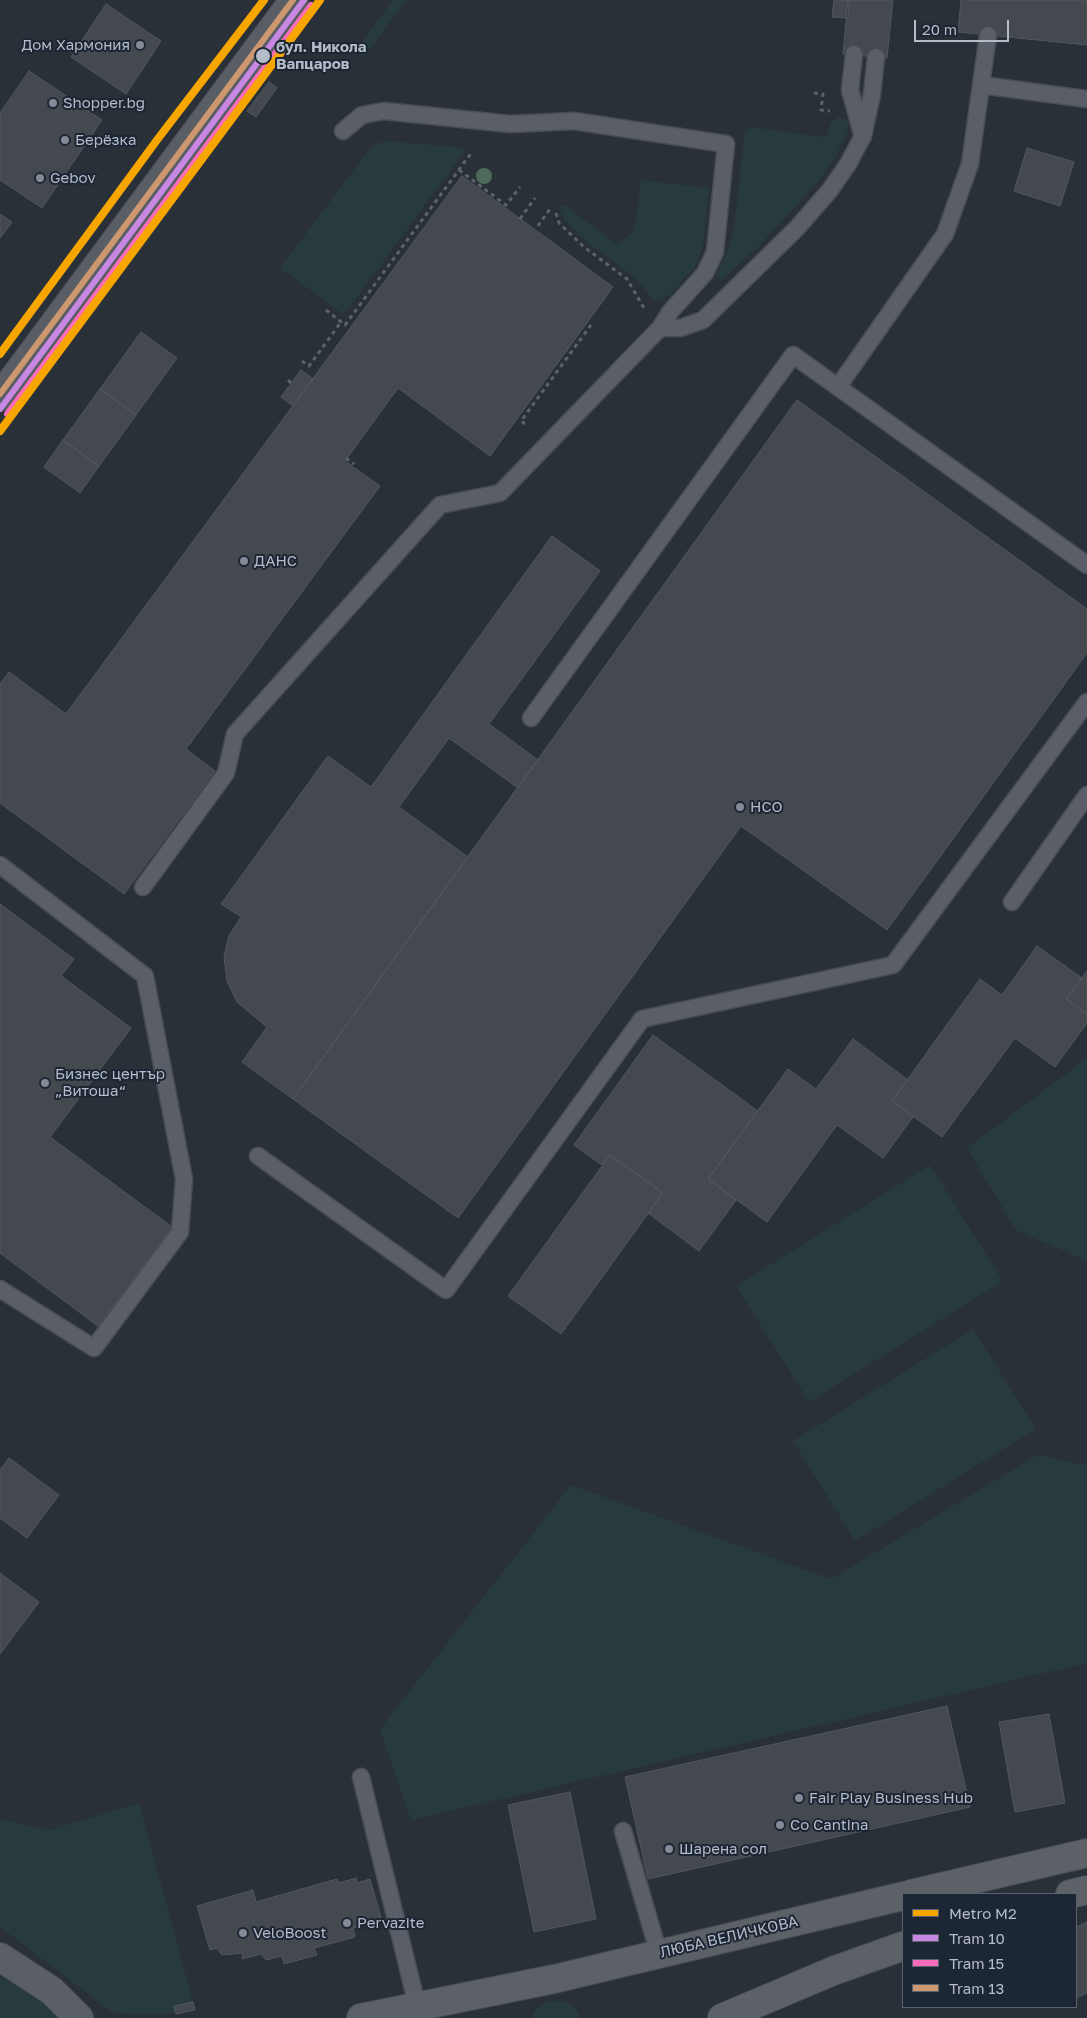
<!DOCTYPE html>
<meta charset="utf-8">
<style>
body{margin:0}
#map{position:relative;width:1087px;height:2018px;overflow:hidden;background:#2a3038;font-family:"Golos Text",sans-serif}
canvas{display:block}
.legend{position:absolute;left:902px;top:1893px;width:175px;height:115px;box-sizing:border-box;background:#1d2633;border:1px solid #59626f;margin:0;padding:6px 9px;list-style:none;font-size:15px;color:#b4bcc9}
.legend li{display:flex;align-items:center;gap:10px;height:25px}
.legend b{width:25px;border:1px solid #59626f}
.scale{position:absolute;left:914px;top:20px;width:95px;height:22px;box-sizing:border-box;border:2px solid #b4bcc9;border-top:0;padding-left:6px;font-size:15px;line-height:18px;white-space:nowrap;color:#b4bcc9;-webkit-text-stroke:4px #1d2633;paint-order:stroke}
</style>
<div id="map">
<canvas width="1087" height="2018"></canvas>
<ul class="legend">
<li><b style="height:6px;background:#f7a600"></b>Metro M2</li>
<li><b style="height:6px;background:#c787e3"></b>Tram 10</li>
<li><b style="height:6px;background:#fb6dba"></b>Tram 15</li>
<li><b style="height:6px;background:#cd976f"></b>Tram 13</li>
</ul>
<div class="scale">20 m</div>
</div>
<script>
const ctx = document.querySelector('canvas').getContext('2d');
ctx.lineJoin = 'round';
function fill(path, color) { ctx.fillStyle = color; ctx.fill(path, 'evenodd'); }
const toPath = rows => new Path2D(rows.map(r => 'M' + r).join(''));
function trace(path, color, width, dash) { ctx.strokeStyle = color; ctx.lineWidth = width; ctx.lineCap = dash ? 'butt' : 'round'; ctx.setLineDash(dash || []); ctx.stroke(path); }
function drawText(font, color, halo, rows, align = 'center') {
  ctx.font = font + ' "Golos Text",sans-serif'; ctx.lineWidth = 4; ctx.setLineDash([]); ctx.textBaseline = 'middle'; ctx.strokeStyle = halo; ctx.fillStyle = color; for (const [text, x, y, turn = 0] of rows) {
    ctx.save(); ctx.translate(x, y); ctx.rotate((+turn || 0) * Math.PI / 180); ctx.textAlign = isNaN(turn) ? turn : align; if (halo) ctx.strokeText(text, 0, 0); ctx.fillText(text, 0, 0); ctx.restore();
  }
}
fill(toPath([
 [393,0,406,0,366,55,353,54],
 [838,117,848,120,848,131,835,157,819,181,760,245,722,280,716,275,727,253,734,228,745,131,751,127,824,137,828,134,830,124],
 [385,141,467,148,344,315,280,268,371,147],
 [641,180,709,188,703,246,696,265,670,295,655,301,632,275,587,242,565,221,559,209,563,204,618,245,635,229],
 [1087,1058,1087,1261,1016,1230,967,1148],
 [930,1165,1003,1281,809,1402,736,1286],
 [973,1329,1036,1429,855,1541,793,1441],
 [1039,1454,1080,1465,1087,1462,1087,1663,411,1820,380,1729,571,1485,831,1579],
 [139,1803,193,2002,175,2006,176,2014,113,2013,0,1927,0,1819,49,1830],
 [0,1976,60,2011,67,2018,0,2018],
 [552,2001,562,2001,571,2005,577,2011,581,2018,531,2018,536,2009,543,2004]
]), '#273a3e');
const building = toPath([
 [834,0,849,0,848,18,832,17,834,0],
 [848,0,893,0,887,58,843,54,848,0],
 [961,0,1087,0,1087,45,958,32,961,0],
 [106,4,161,41,126,94,71,57,106,4],
 [29,71,102,120,42,208,0,180,0,113,29,71],
 [269,82,277,88,256,117,247,111,269,82],
 [1027,148,1074,162,1060,206,1014,191,1027,148],
 [462,176,613,287,490,456,398,388,345,461,380,486,186,749,215,771,124,894,0,803,0,684,9,672,66,714,462,176],
 [0,214,12,222,0,238,0,214],
 [141,332,177,358,136,415,100,389,141,332],
 [301,370,313,379,293,406,281,397,301,370],
 [100,389,136,415,99,466,63,440,100,389],
 [797,400,1087,609,1087,653,887,930,741,826,458,1218,293,1099,797,400],
 [63,440,99,466,80,493,44,467,63,440],
 [552,536,600,571,489,724,538,760,518,788,449,738,399,807,468,857,293,1099,242,1062,267,1027,237,1002,227,981,224,957,229,936,241,917,221,904,328,756,371,787,552,536],
 [0,904,74,959,61,976,131,1028,50,1137,172,1227,98,1326,0,1253,0,904],
 [1037,946,1082,978,1066,999,1087,1014,1087,1023,1055,1067,1015,1038,942,1137,892,1101,980,979,1002,995,1037,946],
 [1087,971,1087,1014,1066,999,1087,971],
 [653,1035,758,1111,708,1179,736,1200,699,1251,648,1213,663,1193,610,1155,602,1165,574,1145,653,1035],
 [853,1039,908,1080,892,1101,913,1117,883,1158,837,1125,767,1222,708,1179,788,1069,816,1089,853,1039],
 [610,1155,663,1193,561,1334,508,1296,610,1155],
 [9,1458,59,1495,27,1538,0,1518,0,1470,9,1458],
 [0,1573,39,1602,0,1654,0,1573],
 [947,1706,970,1807,648,1879,625,1777,947,1706],
 [1049,1714,1065,1803,1015,1812,999,1722,1049,1714],
 [570,1792,596,1919,534,1932,508,1805,570,1792],
 [356,1878,357,1883,370,1879,382,1921,353,1928,355,1937,314,1948,317,1955,284,1964,282,1956,266,1960,261,1954,242,1959,243,1953,222,1955,217,1948,210,1950,197,1906,253,1890,256,1902,337,1879,339,1883,356,1878],
 [1087,1922,1087,1993,1076,1998,1076,1927,1087,1922],
 [193,2002,195,2010,176,2014,174,2006,193,2002]
]);
fill(building, '#444950');
trace(building, '#52575f', 1);
const lane = toPath([
 [854,54,850,90,862,134],
 [981,85,1087,99],
 [343,131,362,115,384,111,510,124,574,121,726,144,715,252,705,273,670,312,660,328],
 [838,387,945,234,970,164,988,35],
 [531,718,793,355,1087,565],
 [0,865,145,976,184,1179,180,1232,94,1348,0,1289],
 [143,887,226,773,235,734,440,505,500,493,660,328,680,328,703,320,797,228,830,190,848,164,863,136,872,94,876,57],
 [1012,902,1087,795],
 [258,1156,446,1290,642,1019,893,965,1087,702],
 [361,1777,417,2005],
 [623,1831,659,1954]
]);
const street = toPath([
 [0,1957,52,1991,79,2018]
]);
const secondary = toPath([
 [0,397,294,0]
]);
const primary = toPath([
 [911,1894,1087,1853],
 [1070,1894,1087,1890],
 [361,2018,554,1979,903,1896],
 [722,2018,833,1971,903,1946]
]);
trace(lane, '#484c53', 19);
trace(street, '#484c53', 30);
trace(secondary, '#484c53', 30);
trace(primary, '#484c55', 30);
trace(toPath([
 [814,93,823,94,821,110,830,111],
 [459,170,506,205,520,187],
 [556,213,559,223,584,247,627,279,644,308],
 [520,219,535,198],
 [538,226,550,209],
 [326,310,345,325,472,152],
 [302,361,309,366,341,322],
 [288,380,291,383],
 [525,424,521,421,591,325],
 [346,458,354,464]
]), '#5d636a', 3, [4, 4]);
trace(lane, '#5a5e66', 16);
trace(street, '#5a5e66', 28);
trace(secondary, '#595d64', 28);
trace(primary, '#5c6168', 28);
trace(toPath([
 [0,409,304,0]
]), '#c787e3', 6);
trace(toPath([
 [7,414,311,5]
]), '#fb6dba', 6);
trace(toPath([
 [0,394,293,0]
]), '#cd976f', 6);
trace(toPath([
 [0,354,157,140,264,0],
 [0,431,320,0]
]), '#f7a600', 8);
ctx.fillStyle = '#4e6a5a';
for (const [x, y] of [
 [484,176]
]) { ctx.beginPath(); ctx.arc(x, y, 8, 0, 2 * Math.PI); ctx.fill(); }
for (const [x, y, r, color] of [
 [140,45,5,"#848b96"],
 [263,56,8,"#b4bcc9"],
 [53,103,5,"#848b96"],
 [65,140,5,"#848b96"],
 [40,178,5,"#848b96"],
 [244,561,5,"#848b96"],
 [740,807,5,"#848b96"],
 [45,1083,5,"#848b96"],
 [799,1798,5,"#848b96"],
 [780,1825,5,"#848b96"],
 [669,1849,5,"#848b96"],
 [347,1923,5,"#848b96"],
 [243,1933,5,"#848b96"]
]) { const dot = new Path2D(); dot.arc(x, y, r, 0, 2 * Math.PI); ctx.fillStyle = color; ctx.fill(dot); trace(dot, '#1d2633', 2); }
drawText('15px', '#b4bcc9', '#1d2633', [
 ["Дом Хармония",130,45,"right"],
 ["Shopper.bg",63,103],
 ["Берёзка",75,140],
 ["Gebov",50,178],
 ["ДАНС",254,561],
 ["НСО",750,807],
 ["Бизнес център",55,1074],
 ["„Витоша“",55,1091],
 ["Fair Play Business Hub",809,1798],
 ["Co Cantina",790,1825],
 ["Шарена сол",679,1849],
 ["Pervazite",357,1923],
 ["VeloBoost",253,1933]
], 'left');
drawText('bold 15px', '#b4bcc9', '#1d2633', [
 ["бул. Никола",276,47],
 ["Вапцаров",276,64]
], 'left');
drawText('15px', '#b4bcc9', '#1d2633', [
 ["ЛЮБА ВЕЛИЧКОВА",729,1937,-13]
]);
</script>
